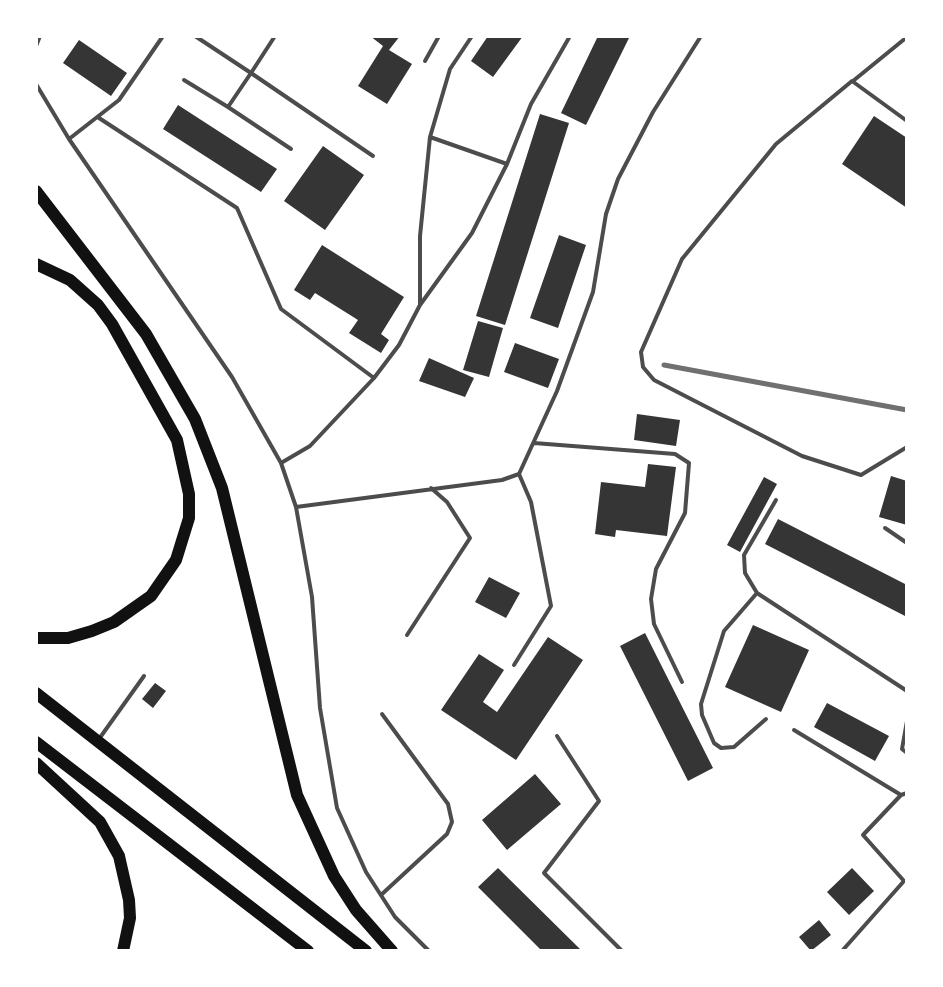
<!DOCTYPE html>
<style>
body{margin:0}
#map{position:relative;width:943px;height:987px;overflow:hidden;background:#fff;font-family:"Open Sans",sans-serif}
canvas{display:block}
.frame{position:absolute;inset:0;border:38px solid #fff;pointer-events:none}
</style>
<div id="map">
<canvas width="943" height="987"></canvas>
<div class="frame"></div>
</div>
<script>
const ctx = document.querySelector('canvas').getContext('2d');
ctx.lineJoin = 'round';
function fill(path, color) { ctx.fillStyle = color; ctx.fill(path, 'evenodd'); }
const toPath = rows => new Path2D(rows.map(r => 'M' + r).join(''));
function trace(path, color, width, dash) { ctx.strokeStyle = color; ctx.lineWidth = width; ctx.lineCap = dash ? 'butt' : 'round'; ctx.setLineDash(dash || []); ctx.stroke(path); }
fill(toPath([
 [370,36,400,36,389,50,412,64,387,104,358,86,383,46],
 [488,36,523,36,493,77,471,61],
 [598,36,630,36,586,125,561,113],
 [79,40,127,73,111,96,63,63],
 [178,105,277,169,261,192,163,129],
 [540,114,569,123,505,325,476,316],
 [874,116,907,138,907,208,842,164],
 [323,146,364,175,325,230,284,201],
 [559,235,586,245,558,328,530,318],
 [322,245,404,297,381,334,389,340,381,353,349,333,358,320,315,293,310,300,294,290],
 [478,321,503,328,489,377,463,370],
 [515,343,559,359,548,388,504,372],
 [429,358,474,378,465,397,419,381],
 [637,414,680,420,676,446,634,440],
 [648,464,676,467,667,536,616,530,615,537,595,534,601,482,645,487],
 [891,476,907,481,907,525,879,517],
 [764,477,777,484,740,552,727,545],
 [778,519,907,585,907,617,765,544],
 [489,577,520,593,506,618,475,602],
 [753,625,809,650,781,712,725,687],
 [645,633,713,768,688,781,620,646],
 [548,637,583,660,516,760,441,710,479,654,504,670,483,702,497,712],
 [155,683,166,691,153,708,142,699],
 [827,703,889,736,875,761,814,727],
 [535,774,561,804,507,850,482,820],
 [498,868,582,951,542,951,478,887],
 [852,868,874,891,849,915,827,892],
 [819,920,831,935,811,951,799,937]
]), '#353535');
trace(toPath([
 [195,36,251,73,275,36],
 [36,46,40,36],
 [425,61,439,36],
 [184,80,228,107],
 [853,81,907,37],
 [36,84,69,139,232,377,281,463],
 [99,118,237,208,281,309,374,378,310,446,281,463,296,507,312,597,320,708,337,808,366,872,395,917,429,951],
 [907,121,852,81,776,144,682,259,641,352,643,367,654,380,802,456,861,475,907,447],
 [430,137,450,69,472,36],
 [69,139,119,100,163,36],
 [291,149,228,107,251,73,373,156],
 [507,164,531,104,570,36],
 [374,378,399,345,420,305,420,236,430,137,507,164,472,233,420,305],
 [534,443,675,454,689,463,685,513,656,569,651,599,654,624,682,682],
 [296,507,502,480,519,474,557,391,593,292,606,214,618,179,653,112,701,36],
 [885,528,907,543],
 [757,593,907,691],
 [407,635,470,538,447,502,431,488],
 [514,665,551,606,531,502,519,474],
 [766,719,734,747,721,748,714,743,702,715,701,704,724,631,757,593,745,573,744,555,776,500],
 [907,721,902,749,907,753],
 [794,730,901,795],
 [557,736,599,801,544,873,622,951],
 [99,739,144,676],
 [381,895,447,834,452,822,448,804,382,714],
 [842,951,904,881,863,835,901,795,907,793]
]), '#4c4c4c', 4);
trace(toPath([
 [36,191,146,334,195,419,222,488,297,795,334,876,356,910,392,951],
 [36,264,70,280,98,305,112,324,177,440,189,494,189,518,176,560,151,596,114,622,92,631,68,638,36,638],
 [36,693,366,951],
 [36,742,308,951],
 [36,763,100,822,119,856,129,900,130,918,123,951]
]), '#111', 12);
trace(toPath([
 [664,365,907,410]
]), '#707070', 5);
</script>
